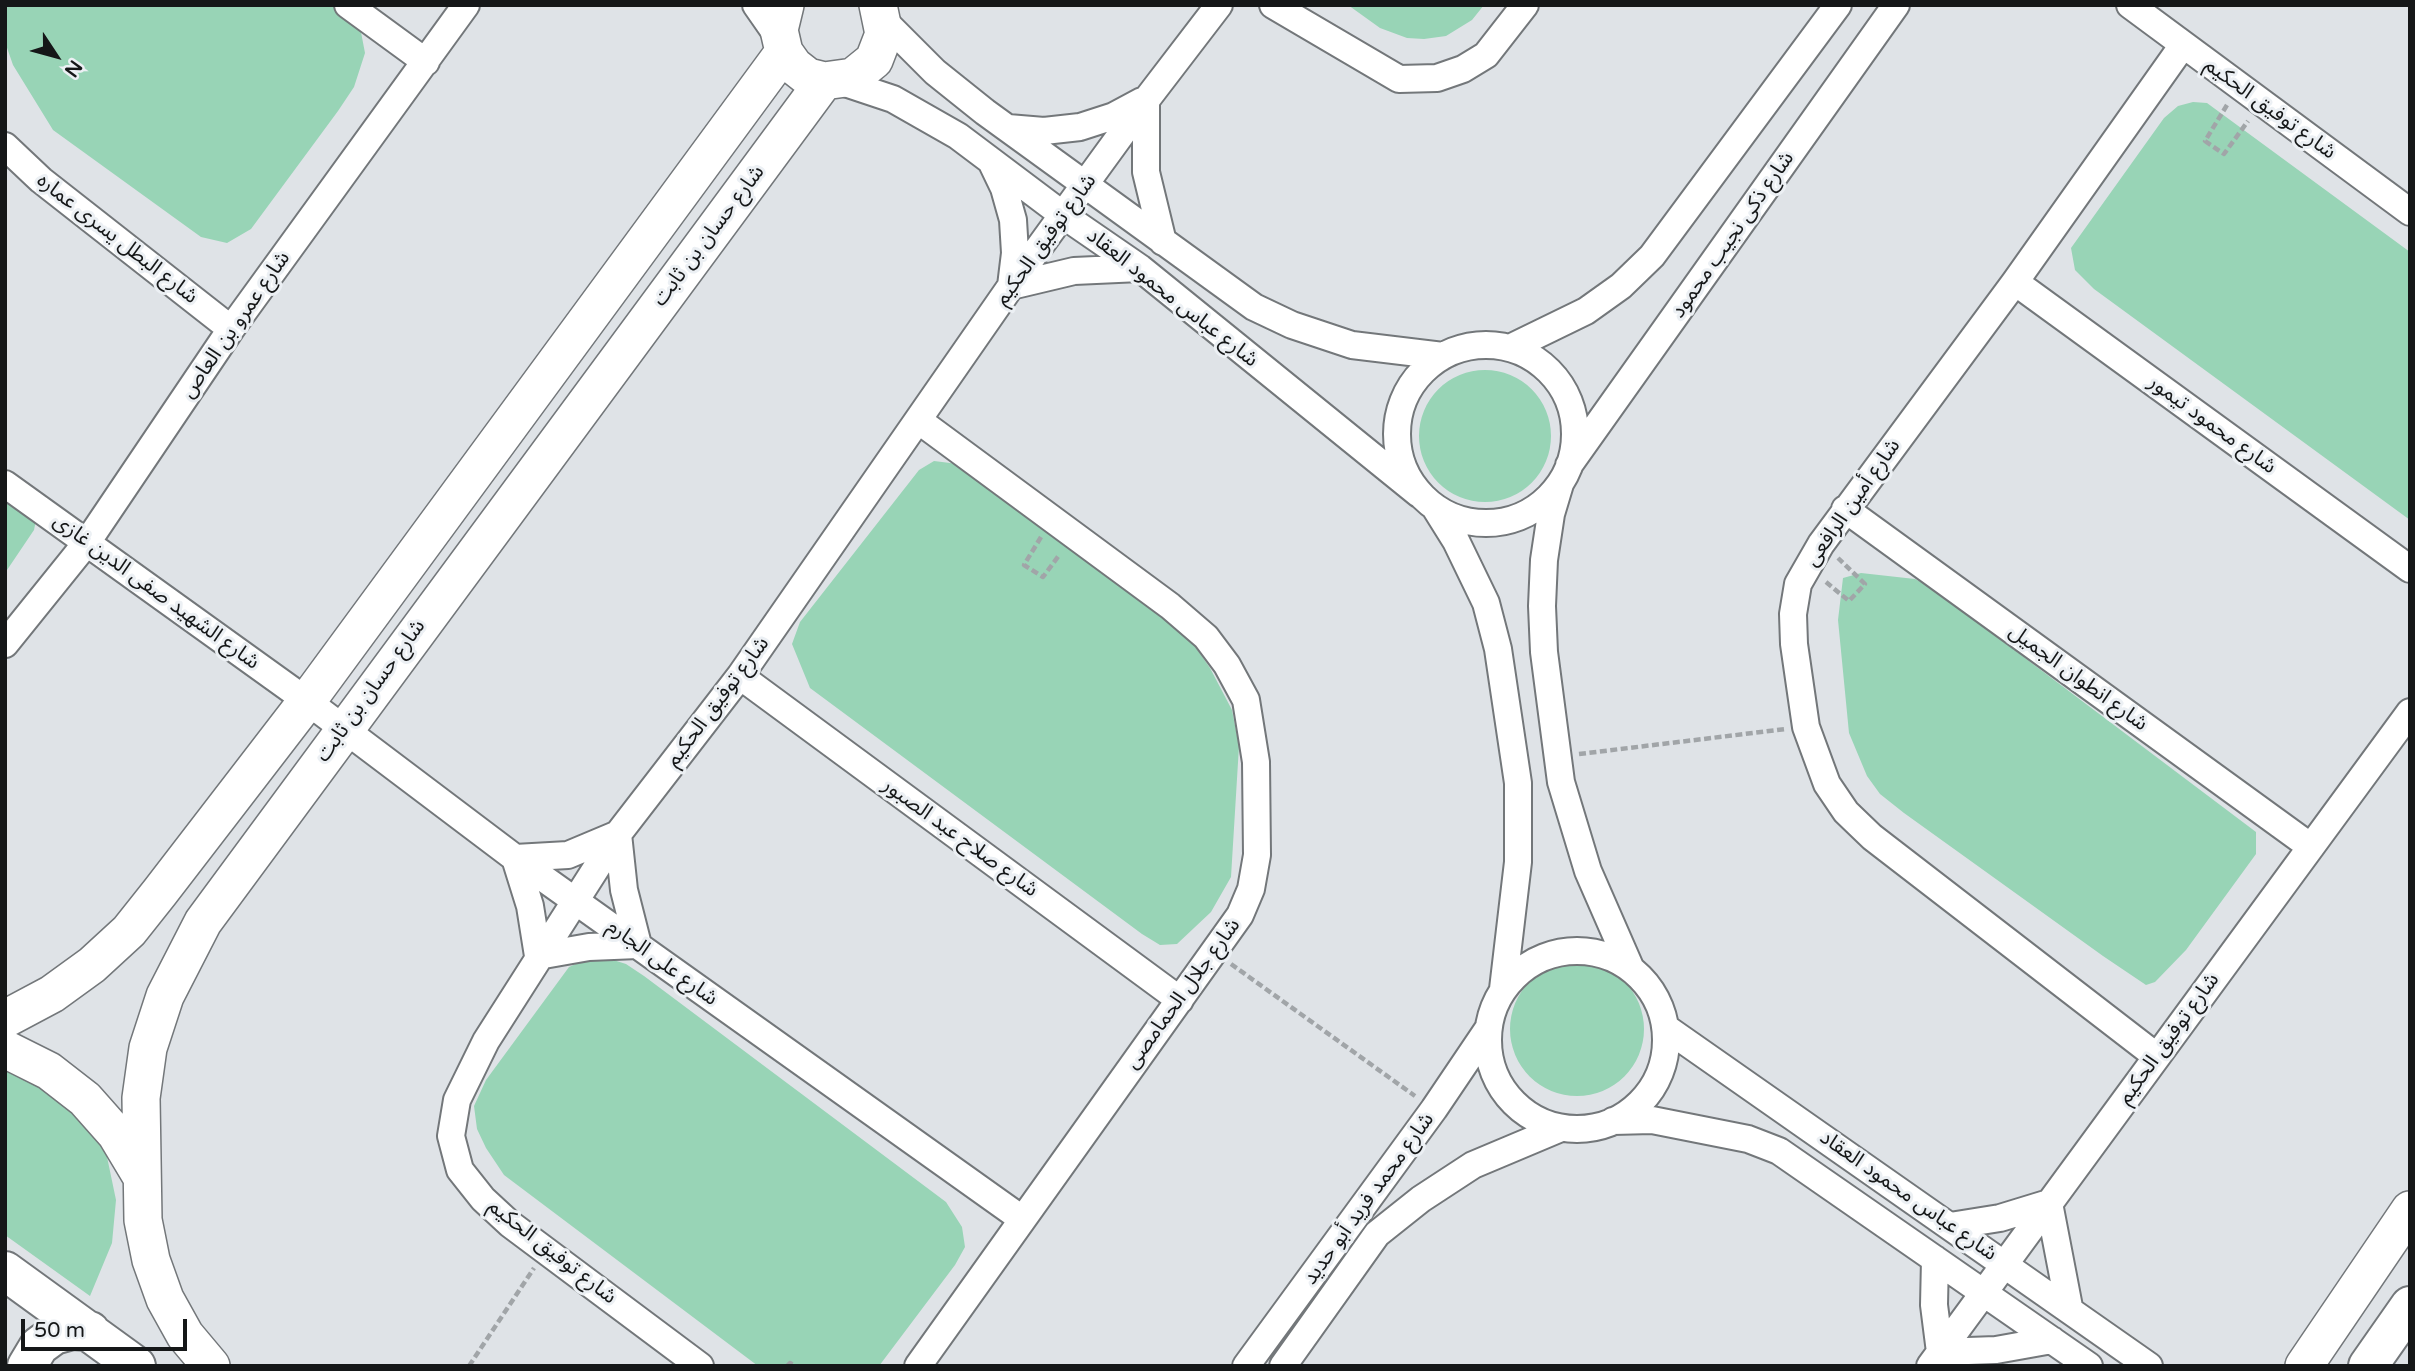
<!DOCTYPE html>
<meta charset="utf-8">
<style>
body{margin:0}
#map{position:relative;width:2415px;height:1371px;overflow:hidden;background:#dfe3e7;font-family:"Varela Round",sans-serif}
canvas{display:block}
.frame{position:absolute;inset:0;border:7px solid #151718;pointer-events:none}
.north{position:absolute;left:21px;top:21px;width:70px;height:70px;-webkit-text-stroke:5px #ecf0f4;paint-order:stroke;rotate:126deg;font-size:19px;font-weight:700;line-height:28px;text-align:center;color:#151718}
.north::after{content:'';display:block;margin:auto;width:24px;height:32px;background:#151718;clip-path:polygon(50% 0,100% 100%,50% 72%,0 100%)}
.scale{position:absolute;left:21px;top:1319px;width:166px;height:32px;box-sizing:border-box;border:4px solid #151718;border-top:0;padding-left:9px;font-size:21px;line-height:24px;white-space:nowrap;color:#151718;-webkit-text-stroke:5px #ecf0f4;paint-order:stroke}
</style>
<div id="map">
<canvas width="2415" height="1371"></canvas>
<div class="frame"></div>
<div class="north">N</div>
<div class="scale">50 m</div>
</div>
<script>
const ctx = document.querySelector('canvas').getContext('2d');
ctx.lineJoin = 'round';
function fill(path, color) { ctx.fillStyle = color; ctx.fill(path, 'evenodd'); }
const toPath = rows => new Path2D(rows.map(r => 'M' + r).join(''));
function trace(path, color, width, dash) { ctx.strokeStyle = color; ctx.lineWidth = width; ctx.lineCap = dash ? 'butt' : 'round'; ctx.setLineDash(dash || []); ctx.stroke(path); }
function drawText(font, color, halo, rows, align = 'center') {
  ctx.font = font + ' "Varela Round","Noto Sans Arabic",sans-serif'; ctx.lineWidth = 6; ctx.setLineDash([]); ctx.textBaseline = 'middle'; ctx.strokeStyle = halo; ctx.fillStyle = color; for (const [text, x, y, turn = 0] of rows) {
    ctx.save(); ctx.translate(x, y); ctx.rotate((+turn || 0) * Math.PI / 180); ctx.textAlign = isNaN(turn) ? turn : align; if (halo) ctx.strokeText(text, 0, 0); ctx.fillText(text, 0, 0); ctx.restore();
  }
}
fill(toPath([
 [5,5,331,5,360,27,365,53,354,87,338,111,251,229,227,243,201,237,53,130,13,65,5,42],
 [1348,5,1484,5,1472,20,1446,36,1424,39,1407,38,1380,28],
 [2193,102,2207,103,2410,252,2410,520,2094,289,2075,270,2071,248,2164,118,2178,106],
 '1419 436a66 66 0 1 1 132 0a66 66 0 1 1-132 0Z',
 [934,461,958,464,1188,636,1210,668,1232,710,1239,746,1231,877,1211,912,1177,944,1160,945,1142,934,810,688,792,644,800,622,919,470],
 [5,489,37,515,34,530,5,573],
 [1861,573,1915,579,1932,588,2256,832,2256,854,2186,950,2155,982,2146,985,2103,956,1904,813,1880,794,1867,776,1849,733,1838,620,1843,578],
 [607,958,626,964,644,976,946,1202,962,1227,965,1247,955,1265,879,1366,758,1366,504,1175,486,1148,477,1129,474,1106,486,1080,569,967,587,959],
 '1510 1029a67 67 0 1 1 134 0a67 67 0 1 1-134 0Z',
 [5,1059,75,1106,106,1152,116,1200,112,1243,90,1296,5,1235]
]), '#98d4b6');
const street = toPath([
 [348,5,426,62],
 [756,5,779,38],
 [1273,5,1399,79,1437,78,1463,69,1486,55,1525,5],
 [2130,5,2410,212],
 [883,20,935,72,985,112,1254,307,1292,325,1352,345,1443,356],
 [839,81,893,99,958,136,1063,215,1140,268,1419,494],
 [1146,100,1146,172,1163,242],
 [1008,128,1044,131,1080,127,1114,116,1142,101],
 [5,146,41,180,231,329],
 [991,161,1004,188,1013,220,1015,253,1011,286,1074,271,1140,268],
 [2015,282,2410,569],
 '1397 434a89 89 0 1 1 178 0a89 89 0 1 1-178 0Z',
 [1510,348,1586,311,1621,286,1652,256,1838,5],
 [1569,465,1896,5],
 [5,484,307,701,515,858,1022,1219],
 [1560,484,1551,514,1544,560,1542,606,1544,652,1561,782,1588,871,1630,967],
 [1436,509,1456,541,1486,603,1498,649,1518,783,1518,862,1503,989],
 [1845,509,2311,847],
 [5,644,88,541,231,329,466,5],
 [740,676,1180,1000],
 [618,834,624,890,638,945,589,947,538,956,530,906,515,858,568,855,618,834],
 '1488 1040a89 89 0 1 1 178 0a89 89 0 1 1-178 0Z',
 [1666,1028,2149,1366],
 [2156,1056,1872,837,1846,812,1827,784,1806,727,1794,644,1793,614,1798,584,1821,544,2015,282,2183,45],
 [1613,1121,1652,1120,1748,1139,1779,1151,2089,1366],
 [1950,1226,2000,1218,2049,1203,2069,1307],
 [1935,1259,1934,1305,1940,1352,1996,1350,2052,1340],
 [700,1366,510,1224,483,1199,460,1170,451,1136,457,1100,486,1041,618,834,740,676,1011,286,1147,99,1219,5],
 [918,1366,1240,915,1251,889,1257,855,1256,762,1246,700,1227,665,1206,637,1170,606,918,420],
 [1246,1366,1434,1109,1488,1029],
 [1283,1366,1377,1234,1421,1199,1473,1165,1561,1128],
 [1930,1366,2410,712]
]);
const secondary = toPath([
 [785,5,779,30,784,52,794,66,808,77,824,81,853,77,874,60,884,34,878,5],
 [5,1019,52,994,92,965,129,931,160,892,307,701,784,52],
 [5,1049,49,1071,85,1099,116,1134,140,1174],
 [211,1366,185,1335,165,1299,151,1260,143,1220,141,1098,148,1048,165,996,203,922,824,81],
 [2304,1366,2410,1210]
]);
const primary = toPath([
 [5,1271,136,1366],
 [27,1366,39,1346,54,1335,72,1330,90,1331],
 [2368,1366,2410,1306]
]);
trace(street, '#73777a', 30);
trace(secondary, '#73777a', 40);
trace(primary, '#73777a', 42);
trace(toPath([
 [2227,105,2205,141,2224,154,2248,121],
 [1041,537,1024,565,1043,577,1060,554],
 [1826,582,1849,601,1865,584,1838,558],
 [1579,754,1786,729],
 [1231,964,1415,1096],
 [469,1366,534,1268],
 [787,1366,790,1363,795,1366]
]), '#a1a5a8', 4.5, [7, 3.5]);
trace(street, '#fff', 26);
trace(secondary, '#fff', 37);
trace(primary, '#fff', 38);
drawText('21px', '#151718', '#ecf0f4', [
 ["شارع توفيق الحكيم",2270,109,36],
 ["شارع ذكى نجيب محمود",1733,235,-55],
 ["شارع حسان بن ثابت",709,236,-53],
 ["شارع البطل يسرى عماره",117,239,38],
 ["شارع توفيق الحكيم",1046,240,-54],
 ["شارع عباس محمود العقاد",1172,298,38],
 ["شارع عمرو بن العاص",236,325,-55],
 ["شارع محمود تيمور",2212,425,36],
 ["شارع أمين الرافعى",1853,503,-55],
 ["شارع الشهيد صفى الدين غازى",156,592,36],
 ["شارع انطوان الجميل",2078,678,36],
 ["شارع حسان بن ثابت",371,691,-54],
 ["شارع توفيق الحكيم",718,702,-53],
 ["شارع صلاح عبد الصبور",960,838,36],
 ["شارع على الجارم",662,963,36],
 ["شارع جلال الحمامصى",1183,994,-54],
 ["شارع توفيق الحكيم",2169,1039,-54],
 ["شارع عباس محمود العقاد",1908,1196,35],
 ["شارع محمد فريد أبو حديد",1369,1199,-54],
 ["شارع توفيق الحكيم",552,1252,38]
]);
</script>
